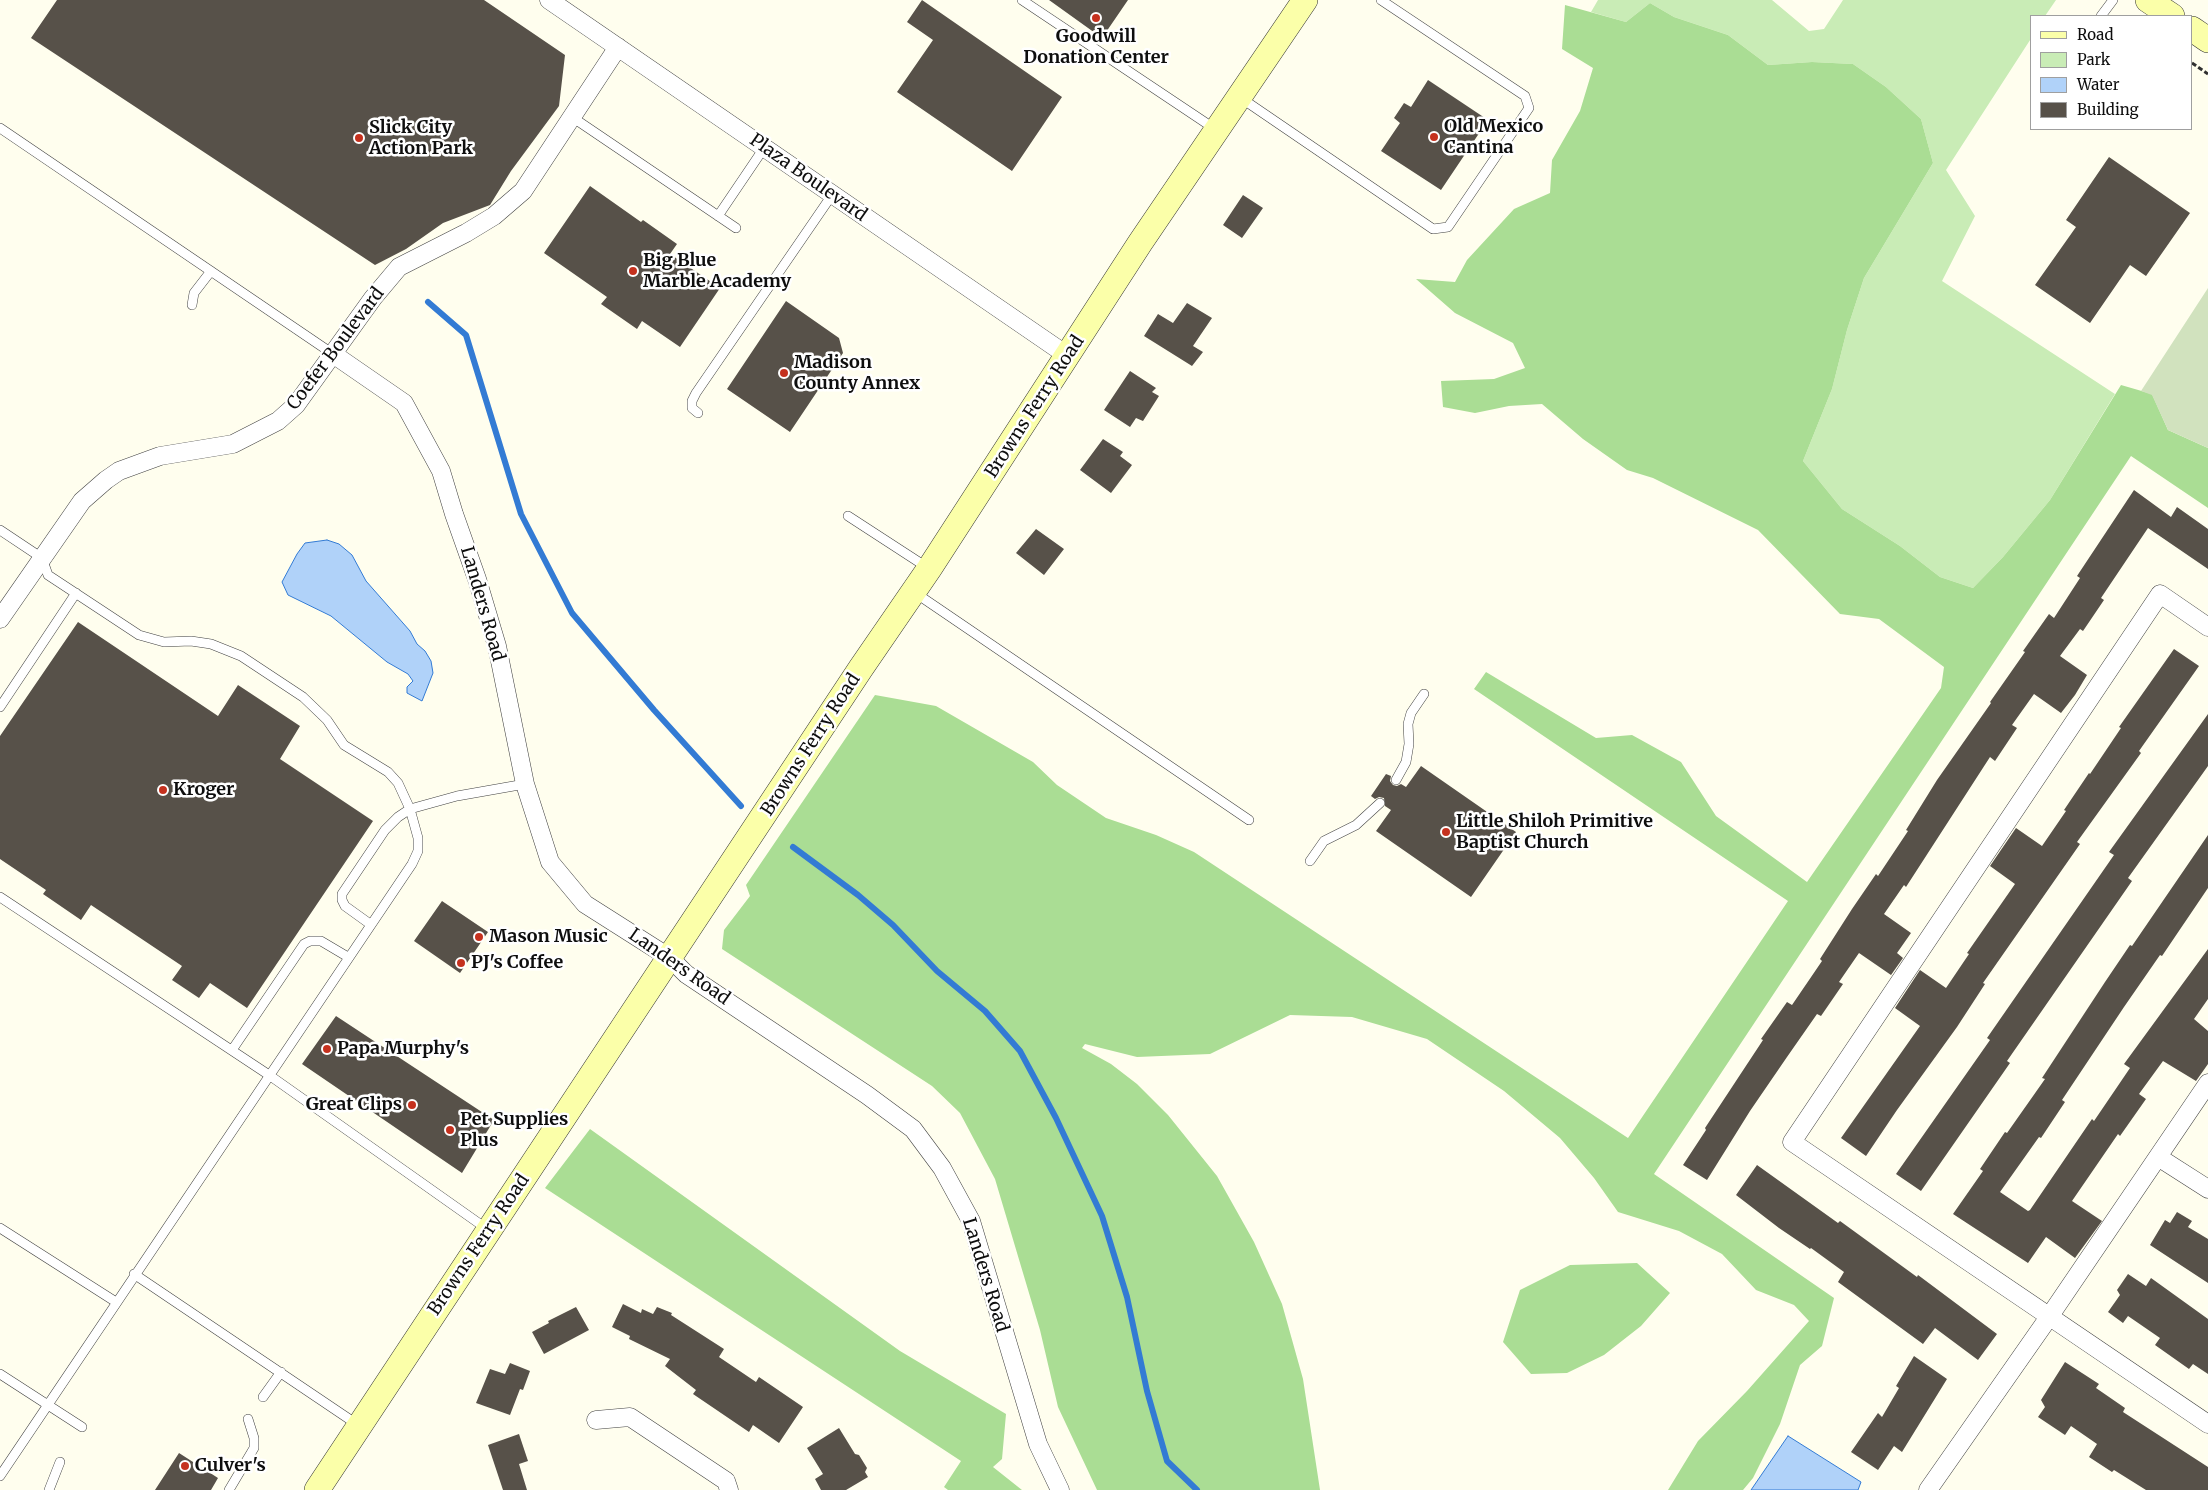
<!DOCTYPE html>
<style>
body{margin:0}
#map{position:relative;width:2208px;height:1490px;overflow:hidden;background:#fffeee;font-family:Merriweather,serif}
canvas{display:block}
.legend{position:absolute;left:2030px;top:15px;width:162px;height:115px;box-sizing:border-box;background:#fff;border:1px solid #9f9f9f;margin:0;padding:6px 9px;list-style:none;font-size:15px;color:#0e0e0e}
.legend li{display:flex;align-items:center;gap:10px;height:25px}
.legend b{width:25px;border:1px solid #9f9f9f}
</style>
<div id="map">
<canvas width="2208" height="1490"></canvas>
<ul class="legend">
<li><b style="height:6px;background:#fbffa9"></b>Road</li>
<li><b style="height:14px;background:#c9ecb6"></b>Park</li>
<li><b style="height:14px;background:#b0d2f9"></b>Water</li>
<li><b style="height:14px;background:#575149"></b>Building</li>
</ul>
</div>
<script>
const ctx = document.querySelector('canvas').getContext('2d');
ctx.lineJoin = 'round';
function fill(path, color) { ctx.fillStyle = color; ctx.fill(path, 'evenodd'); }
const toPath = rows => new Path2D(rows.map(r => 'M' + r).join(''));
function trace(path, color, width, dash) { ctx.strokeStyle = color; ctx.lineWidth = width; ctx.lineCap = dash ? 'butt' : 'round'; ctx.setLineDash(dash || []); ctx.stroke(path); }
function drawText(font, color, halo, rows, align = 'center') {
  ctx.font = font + ' Merriweather,serif'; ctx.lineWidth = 5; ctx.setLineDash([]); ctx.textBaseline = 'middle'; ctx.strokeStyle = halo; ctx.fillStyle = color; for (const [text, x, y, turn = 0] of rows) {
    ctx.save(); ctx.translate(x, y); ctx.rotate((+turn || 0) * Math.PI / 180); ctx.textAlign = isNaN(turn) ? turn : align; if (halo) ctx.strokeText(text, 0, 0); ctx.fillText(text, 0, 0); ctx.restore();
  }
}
fill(toPath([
 [1598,0,1772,0,1809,31,1824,29,1843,0,2056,0,2045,16,2032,16,2032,37,1946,170,1975,216,1942,281,2115,394,2050,500,2003,557,1973,588,1940,577,1900,546,1842,509,1803,461,1832,389,1847,330,1864,278,1933,163,1921,119,1886,87,1853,64,1812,62,1768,65,1728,35,1674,17,1650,3,1626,22,1591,12]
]), '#c9ecb6');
fill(toPath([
 [1650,3,1674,17,1728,35,1768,65,1812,62,1853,64,1886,87,1921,119,1933,163,1864,278,1847,330,1832,389,1803,461,1842,509,1900,546,1940,577,1973,588,2003,557,2050,500,2121,385,2152,394,2168,430,2208,448,2208,508,2131,456,1654,1174,1834,1298,1822,1346,1800,1365,1780,1424,1753,1478,1743,1490,1668,1490,1698,1441,1747,1391,1809,1321,1794,1305,1756,1290,1722,1254,1679,1231,1618,1212,1594,1178,1560,1138,1504,1091,1427,1039,1352,1017,1290,1015,1210,1054,1137,1057,1085,1044,1082,1048,1111,1064,1137,1084,1168,1115,1217,1176,1254,1242,1282,1304,1303,1379,1320,1490,1097,1490,1058,1407,1040,1330,995,1179,960,1113,932,1086,722,949,724,930,750,896,746,885,875,695,936,706,1033,762,1057,785,1106,818,1156,835,1194,852,1628,1138,1788,901,1474,689,1486,672,1596,738,1632,735,1681,762,1716,816,1807,882,1941,688,1944,667,1879,619,1840,614,1758,530,1653,478,1627,470,1583,439,1542,404,1509,406,1475,413,1443,407,1441,381,1494,379,1525,368,1513,343,1455,313,1416,279,1455,282,1467,260,1514,209,1550,193,1552,160,1580,111,1593,68,1562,49,1565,5,1626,22],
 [590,1129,900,1351,1006,1414,1002,1459,993,1467,1022,1490,948,1490,944,1487,961,1461,545,1188],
 [1637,1263,1670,1293,1641,1326,1604,1355,1567,1373,1531,1374,1503,1342,1520,1290,1570,1265]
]), '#aadd94');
fill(toPath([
 [2208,288,2208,448,2168,430,2152,395,2141,391]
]), '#d1e2be');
const water = toPath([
 [327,540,339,544,352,555,366,581,410,631,417,644,425,651,431,661,433,673,422,701,407,693,407,687,413,681,408,674,387,662,331,616,288,595,282,582,297,554,305,543,327,540],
 [1788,1436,1861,1482,1858,1490,1751,1490,1788,1436]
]);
fill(water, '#b0d2f9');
trace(water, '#337bd4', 1);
trace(toPath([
 [428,302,466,335,521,514,572,613,654,710,741,806],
 [793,847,858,895,893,925,937,971,985,1011,1020,1051,1056,1118,1102,1216,1127,1297,1147,1391,1167,1461,1197,1490]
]), '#337bd4', 6);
fill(toPath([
 [57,0,484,0,565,55,559,106,511,171,490,205,443,223,406,249,375,265,31,38],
 [922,0,1062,97,1012,171,897,92,933,40,907,22],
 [1049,0,1128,0,1102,38],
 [1428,80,1488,120,1441,190,1381,151,1400,123,1394,118,1404,103,1411,107],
 [2109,157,2190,213,2146,276,2130,265,2090,323,2035,285,2076,227,2066,220],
 [590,186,641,222,643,220,677,244,670,254,720,288,680,347,642,321,637,329,601,304,607,297,544,253],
 [1243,195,1263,208,1242,238,1223,225],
 [786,301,839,338,843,353,790,432,727,389],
 [1187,303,1212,318,1193,346,1203,352,1192,366,1144,336,1158,314,1173,323],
 [1130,371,1156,388,1152,392,1159,396,1143,421,1136,418,1130,427,1104,410],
 [1103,439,1123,452,1120,456,1132,465,1111,493,1080,470],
 [2134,490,2171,517,2177,507,2208,529,2208,569,2148,528,2101,598,2104,600,2083,631,2080,629,2060,656,2087,675,2075,695,2061,713,2034,694,2012,725,2017,728,1995,761,1990,757,1906,887,1904,885,1884,914,1911,933,1897,953,1903,958,1891,975,1859,953,1839,982,1843,984,1821,1016,1817,1014,1787,1057,1750,1111,1707,1180,1683,1165,1706,1130,1705,1128,1763,1040,1761,1039,1787,1002,1792,1005,1822,961,1820,959,1852,909,1876,874,1878,876,1908,831,1906,830,1937,780,1991,703,1990,702,2025,652,2023,651,2049,614,2054,618,2080,578,2077,576],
 [1036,529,1064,549,1044,575,1016,553],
 [78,622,218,716,238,685,300,726,280,759,373,821,247,1008,210,983,199,998,172,980,182,966,91,905,81,920,43,894,46,890,0,859,0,736],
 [2174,649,2199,666,2139,751,2141,753,2077,842,2080,844,1983,983,1985,984,1957,1027,1897,1110,1866,1156,1841,1138,1920,1026,1895,1008,1920,970,1946,988,1969,954,1967,953,2015,884,1990,866,2016,828,2042,846,2066,811,2064,810,2089,773,2090,774,2121,728,2119,727],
 [2208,714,2208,766,2128,878,2132,881,2007,1061,2010,1063,1921,1191,1896,1174,1990,1040,1987,1038,2114,855,2109,852],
 [1421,766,1516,832,1471,897,1376,831,1391,810,1385,806,1384,798,1379,797,1375,799,1371,796,1386,774,1391,776,1390,781,1393,785,1397,786,1401,784,1406,787],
 [2208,835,2208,888,2162,956,2160,955,2124,1007,2062,1100,2065,1102,2041,1138,2039,1137,2000,1192,2028,1211,2030,1210,2092,1119,2094,1121,2130,1068,2124,1064,2208,949,2208,999,2194,1019,2208,1031,2208,1064,2196,1081,2163,1061,2139,1094,2146,1099,2120,1136,2118,1134,2072,1201,2102,1221,2075,1258,2046,1237,2028,1263,1953,1214,1983,1171,1980,1169,2005,1132,2007,1133,2045,1079,2042,1078,2105,982,2130,945,2132,946],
 [442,901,488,932,460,973,414,941],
 [336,1016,494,1120,462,1173,302,1064],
 [1757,1165,1838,1223,1840,1221,1917,1277,1918,1275,1997,1334,1978,1360,1935,1328,1923,1344,1838,1282,1844,1272,1811,1248,1810,1249,1779,1228,1736,1195],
 [2177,1212,2192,1221,2188,1227,2208,1239,2208,1283,2150,1245,2165,1220,2170,1223],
 [2128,1274,2146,1286,2151,1278,2208,1319,2208,1374,2193,1364,2189,1369,2155,1345,2160,1338,2128,1316,2123,1323,2108,1312,2120,1295,2117,1290],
 [623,1304,641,1313,642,1309,653,1314,657,1307,672,1313,671,1315,724,1349,719,1357,756,1382,759,1377,803,1407,779,1443,753,1425,749,1432,693,1394,696,1390,665,1366,670,1359,629,1339,630,1336,612,1327],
 [576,1307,589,1330,544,1354,532,1332,549,1323,548,1321],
 [1914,1356,1947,1379,1902,1452,1894,1446,1878,1470,1851,1452,1878,1413,1882,1417,1899,1388,1896,1386],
 [2065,1362,2099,1384,2096,1388,2125,1408,2123,1412,2208,1467,2208,1490,2146,1490,2114,1470,2112,1472,2089,1457,2097,1444,2071,1426,2065,1435,2038,1417,2045,1407,2041,1400],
 [510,1363,530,1371,523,1390,520,1389,510,1415,476,1403,490,1369,505,1374],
 [839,1428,855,1454,859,1455,867,1468,865,1472,868,1477,846,1490,821,1490,815,1479,823,1474,807,1448],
 [519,1434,528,1461,519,1464,527,1490,503,1490,488,1445],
 [179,1453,218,1478,211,1490,155,1490]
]), '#575149');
const lane = toPath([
 [1022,0,1215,129],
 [2101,16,2113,0],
 [1241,98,1433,229,1448,227,1529,108,1525,96,1381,0],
 [572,117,736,228],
 [0,128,333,354],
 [718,216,764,148],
 [192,305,194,293,211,271],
 [698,413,692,408,692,401,696,393,832,195],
 [848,516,928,568],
 [0,530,42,558,48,575,139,635,164,642,191,641,211,644,241,656,303,697,327,720,344,745,388,772,398,783,410,809,418,838,418,851,412,864,0,1476],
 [914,592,1249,820],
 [0,707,76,593],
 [1396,780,1406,762,1409,744,1408,724,1411,713,1424,694],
 [1310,861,1324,841,1356,825,1380,803],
 [0,897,269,1075,487,1229],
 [370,924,345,906,342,900,342,894,385,830,398,817,410,809,457,796,525,784],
 [232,1050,304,944,310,941,321,941,348,957],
 [0,1228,116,1302],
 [134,1274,358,1425],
 [0,1374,82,1427],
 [263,1397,281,1372],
 [49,1490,60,1462],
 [229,1490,254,1448,254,1438,248,1419]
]);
const street = toPath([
 [549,0,1068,356],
 [333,354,404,403,441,471,454,514,477,579,497,646,525,784,550,862,585,904,670,958,686,974,867,1095,913,1129,942,1168,971,1221,1038,1444,1060,1490],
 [0,619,82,501,106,480,119,471,160,456,233,444,278,421,296,405,373,298,399,267,466,233,494,216,523,191,618,47],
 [2208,627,2160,594,1792,1142,2208,1424],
 [2158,1157,2208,1189],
 [596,1420,630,1417,726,1481,729,1490],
 [1928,1490,2049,1317,2208,1083]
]);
const secondary = toPath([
 [2148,0,2172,16],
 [2192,29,2208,40],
 [317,1490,861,668,929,569,1140,243,1305,0]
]);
trace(lane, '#414141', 10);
trace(street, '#414141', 19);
trace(secondary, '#303030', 26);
trace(toPath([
 [2192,63,2208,74]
]), '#303030', 3, [5, 2.5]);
trace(lane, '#fff', 9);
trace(street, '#fff', 18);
trace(secondary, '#fbffa9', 25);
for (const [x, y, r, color] of [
 [1096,18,5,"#c5311e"],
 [1434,137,5,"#c5311e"],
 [359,138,5,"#c5311e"],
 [633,271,5,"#c5311e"],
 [784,373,5,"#c5311e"],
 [163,790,5,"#c5311e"],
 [1446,832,5,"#c5311e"],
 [479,937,5,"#c5311e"],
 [461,963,5,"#c5311e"],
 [327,1049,5,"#c5311e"],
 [412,1105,5,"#c5311e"],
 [450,1130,5,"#c5311e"],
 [185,1466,5,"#c5311e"]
]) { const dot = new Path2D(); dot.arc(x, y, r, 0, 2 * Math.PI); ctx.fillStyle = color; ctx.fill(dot); trace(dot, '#fff', 2); }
drawText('bold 18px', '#0e0e0e', '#fff', [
 ["Goodwill",1096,37,"center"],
 ["Donation Center",1096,58,"center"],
 ["Old Mexico",1444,127],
 ["Cantina",1444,148],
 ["Slick City",369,128],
 ["Action Park",369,149],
 ["Big Blue",643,261],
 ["Marble Academy",643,282],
 ["Madison",794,363],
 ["County Annex",794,384],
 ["Kroger",173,790],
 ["Little Shiloh Primitive",1456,822],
 ["Baptist Church",1456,843],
 ["Mason Music",489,937],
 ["PJ's Coffee",471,963],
 ["Papa Murphy's",337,1049],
 ["Great Clips",402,1105,"right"],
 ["Pet Supplies",460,1120],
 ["Plus",460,1141],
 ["Culver's",195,1466]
], 'left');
drawText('18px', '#0e0e0e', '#fff', [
 ["Plaza Boulevard",808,178,35],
 ["Coefer Boulevard",336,349,-53],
 ["Browns Ferry Road",1035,407,-57],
 ["Landers Road",482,604,74],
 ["Browns Ferry Road",811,745,-57],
 ["Landers Road",679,967,35],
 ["Browns Ferry Road",479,1245,-56],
 ["Landers Road",985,1275,73]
]);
</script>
